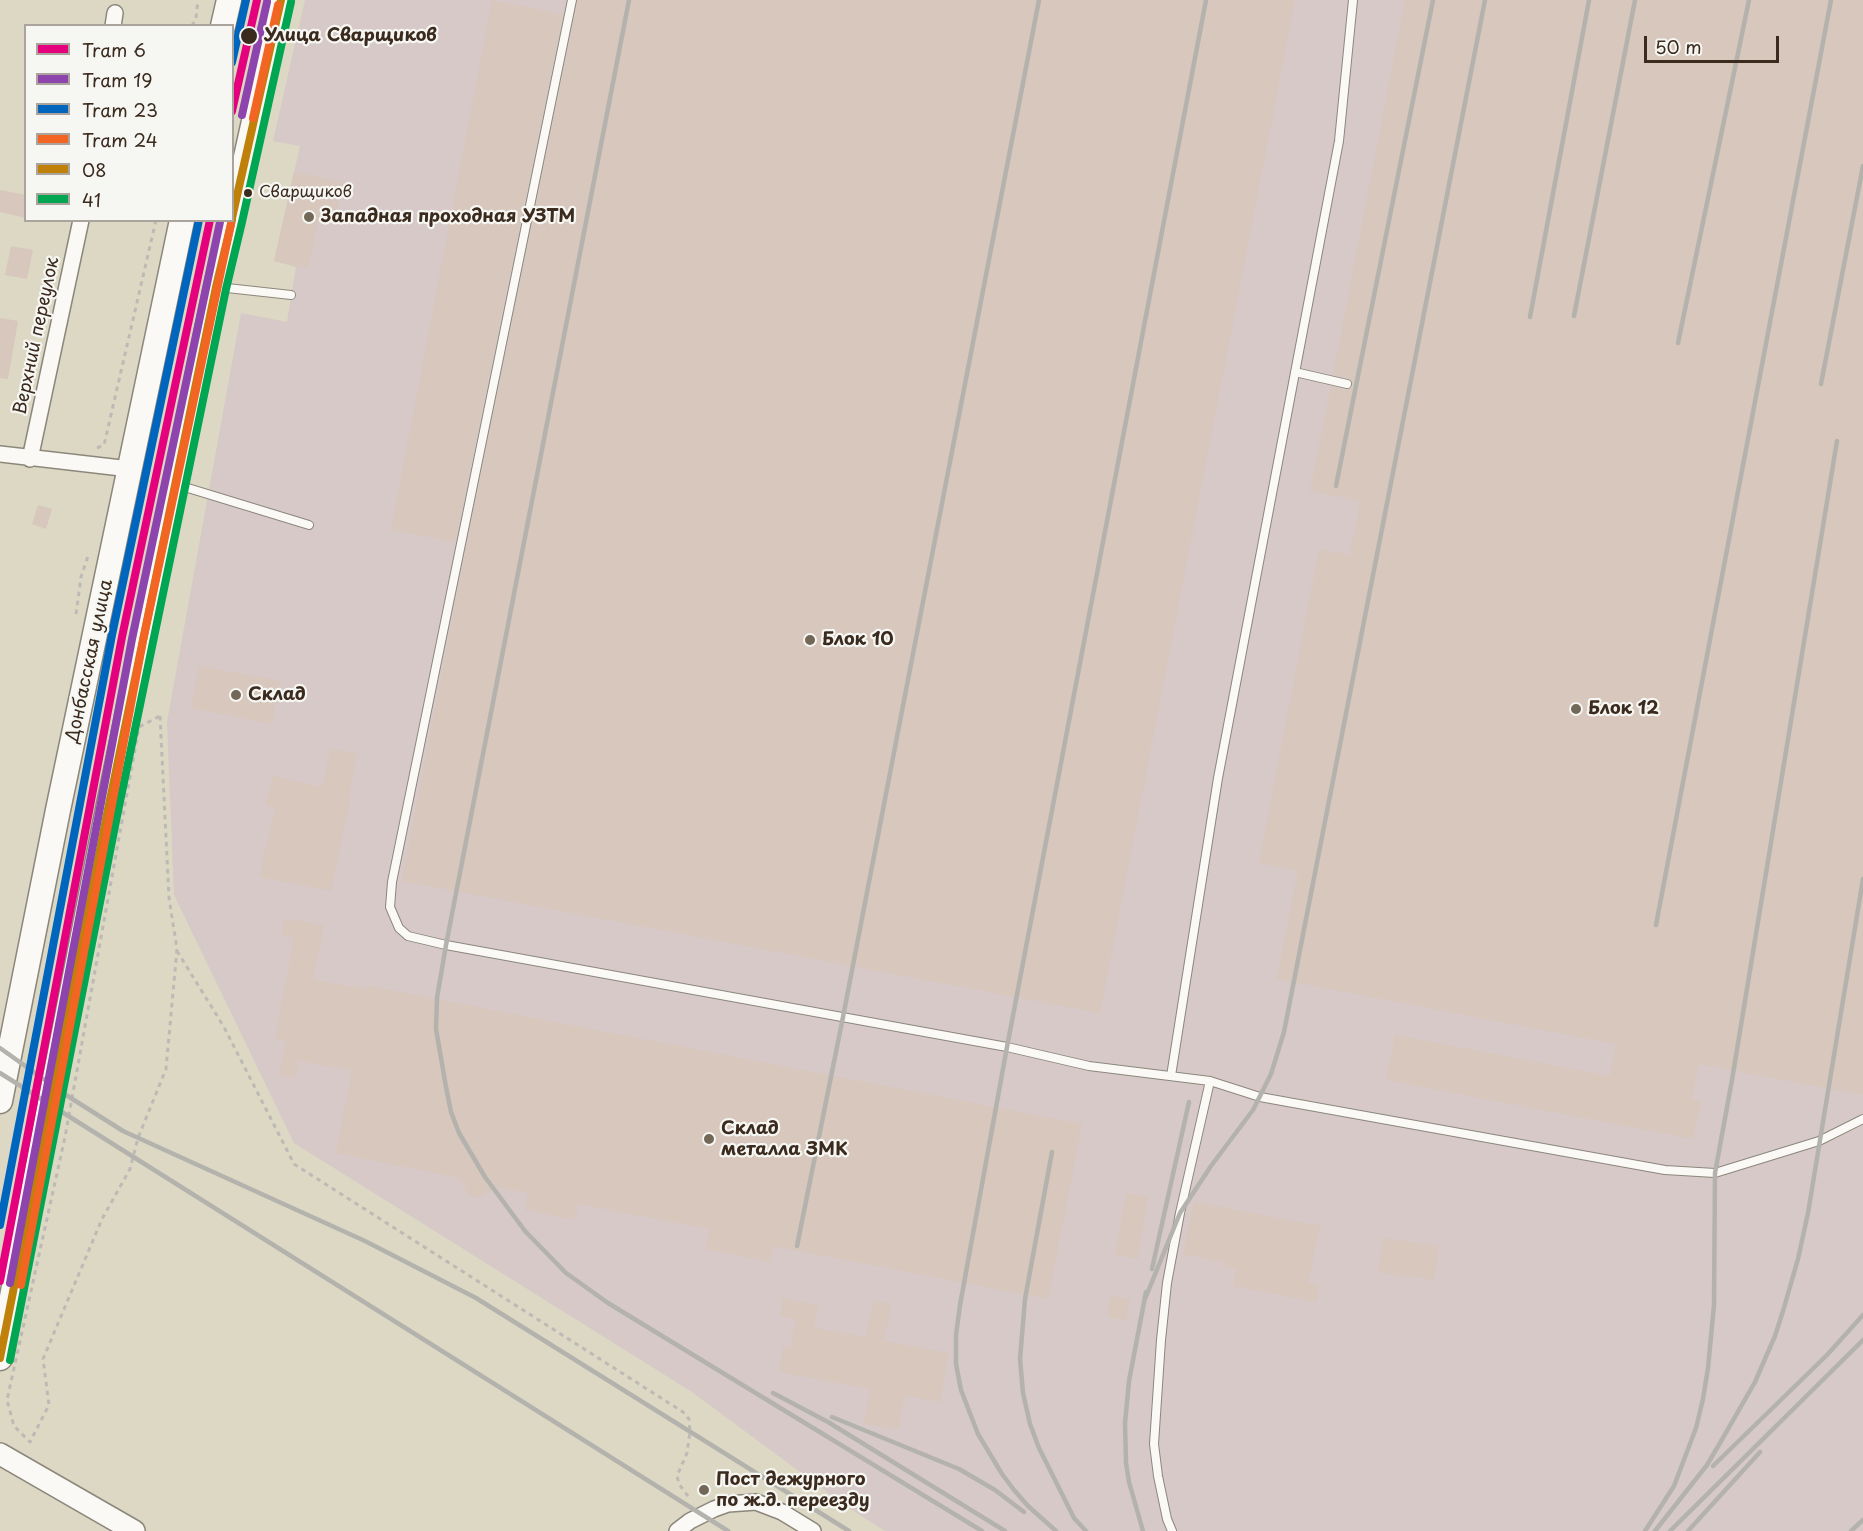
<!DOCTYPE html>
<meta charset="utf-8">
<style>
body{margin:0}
#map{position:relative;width:1863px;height:1531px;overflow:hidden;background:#dcd8c4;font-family:"Playpen Sans",sans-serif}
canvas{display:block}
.legend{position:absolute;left:24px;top:24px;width:210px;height:198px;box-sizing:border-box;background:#f6f6f2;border:2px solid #aba49d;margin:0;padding:8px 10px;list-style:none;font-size:18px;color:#3b2a1e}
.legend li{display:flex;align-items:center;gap:12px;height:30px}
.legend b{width:30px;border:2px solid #aba49d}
.scale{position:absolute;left:1644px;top:36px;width:135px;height:27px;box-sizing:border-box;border:3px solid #3b2a1e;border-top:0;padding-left:8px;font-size:18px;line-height:21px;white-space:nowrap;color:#3b2a1e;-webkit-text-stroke:4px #f6f6f2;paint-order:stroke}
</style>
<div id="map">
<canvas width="1863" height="1531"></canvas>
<ul class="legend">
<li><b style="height:8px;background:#e5007d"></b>Tram 6</li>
<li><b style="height:8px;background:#8e44ad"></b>Tram 19</li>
<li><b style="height:8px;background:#0065bd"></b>Tram 23</li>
<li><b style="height:8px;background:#f26522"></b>Tram 24</li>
<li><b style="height:8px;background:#bf8109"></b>08</li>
<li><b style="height:8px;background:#00a651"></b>41</li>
</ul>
<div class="scale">50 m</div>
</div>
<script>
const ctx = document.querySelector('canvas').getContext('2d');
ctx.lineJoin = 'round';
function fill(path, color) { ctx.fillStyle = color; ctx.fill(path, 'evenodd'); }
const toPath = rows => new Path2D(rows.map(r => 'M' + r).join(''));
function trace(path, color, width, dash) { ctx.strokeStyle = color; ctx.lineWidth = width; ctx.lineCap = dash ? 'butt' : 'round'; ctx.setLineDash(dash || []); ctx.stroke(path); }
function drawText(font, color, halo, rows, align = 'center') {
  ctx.font = font + ' "Playpen Sans",sans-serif'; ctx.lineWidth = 4.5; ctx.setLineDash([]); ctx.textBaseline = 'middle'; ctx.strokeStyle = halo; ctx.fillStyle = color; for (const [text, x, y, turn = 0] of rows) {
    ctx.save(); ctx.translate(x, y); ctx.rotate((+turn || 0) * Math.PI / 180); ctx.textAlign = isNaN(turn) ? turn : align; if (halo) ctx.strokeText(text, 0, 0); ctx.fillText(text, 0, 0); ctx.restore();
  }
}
fill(toPath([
 [305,0,1863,0,1863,1531,885,1531,846,1506,692,1392,294,1143,174,895,167,722,241,313,287,322,296,267,274,261,300,146,273,141]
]), '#d6c9c8');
fill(toPath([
 [492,0,563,14,455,542,391,530],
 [578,0,1295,0,1100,1013,402,881,460,578],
 [1405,0,1863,0,1863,1095,1699,1064,1692,1099,1701,1101,1693,1139,1386,1080,1395,1035,1610,1076,1616,1044,1277,979,1298,871,1259,863,1319,549,1350,555,1360,501,1310,491,1331,386,1348,390,1353,385,1349,378,1333,375],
 [294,172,343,182,334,225,318,221,308,269,274,261],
 [0,190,26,195,26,218,0,212],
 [11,246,33,250,27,279,5,275],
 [0,318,18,321,8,379,0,378],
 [38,505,52,509,46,529,32,524],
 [199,666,280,681,272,724,191,708],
 [331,749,357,754,349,795,351,795,331,891,259,877,276,807,266,805,273,776,322,787],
 [290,919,324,926,313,980,368,989,369,986,1082,1124,1048,1299,773,1246,770,1262,705,1249,709,1229,578,1204,575,1220,525,1210,528,1193,497,1187,478,1198,469,1196,460,1178,336,1153,352,1070,298,1061,295,1078,279,1075,286,1041,275,1039,294,938,281,936,284,920,290,921],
 [1126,1193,1148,1197,1138,1259,1115,1255],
 [1194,1202,1320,1226,1308,1283,1319,1285,1316,1302,1233,1286,1236,1269,1222,1266,1223,1262,1183,1254],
 [1383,1238,1439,1246,1434,1280,1378,1272],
 [1111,1296,1130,1300,1126,1320,1107,1317],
 [783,1298,818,1305,814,1328,866,1337,873,1301,891,1304,884,1341,949,1353,940,1402,904,1395,899,1429,864,1424,870,1389,779,1372,783,1347,790,1348,796,1319,780,1317]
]), '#d7c7bc');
const lane = toPath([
 [572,0,392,882,390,907,399,928,408,936,446,945,1007,1047,1089,1066,1210,1081,1260,1097,1665,1170,1715,1173,1819,1141,1863,1119],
 [218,287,291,295],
 [1295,372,1347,384],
 [178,485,309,525],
 [1171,1076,1218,778,1339,141,1353,0],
 [1172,1531,1167,1519,1158,1476,1154,1444,1161,1340,1167,1283,1180,1213,1210,1081]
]);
const street = toPath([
 [113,26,115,13],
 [0,454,130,469],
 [30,459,81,220],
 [677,1531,690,1521,714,1509,728,1504,756,1502,782,1512,813,1531]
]);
const secondary = toPath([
 [0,1454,134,1531]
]);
const primary = toPath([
 [223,26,229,0],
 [232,220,281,0],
 [0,1101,58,810,182,220],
 [0,1358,106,819,216,287,232,220]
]);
trace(lane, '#8c877b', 10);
trace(street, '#8c877b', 18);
trace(secondary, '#8c877b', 24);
trace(primary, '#8c877b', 27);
trace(toPath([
 [192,26,196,18,198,0],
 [97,448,104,445,156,220],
 [76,614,81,577,89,553],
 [160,716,169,898,177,949,166,1069,138,1138,130,1169,102,1219,43,1359,49,1405,30,1442,14,1426,7,1400,65,1137,139,727,160,716],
 [177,951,224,1027,294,1164,683,1412,689,1419,690,1432,687,1453,677,1476,679,1484,690,1499]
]), '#bdbab5', 3, [4.5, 4.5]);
trace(lane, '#faf9f6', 8);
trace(street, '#faf9f6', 15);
trace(secondary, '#faf9f6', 21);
trace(primary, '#faf9f6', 24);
trace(toPath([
 [629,0,446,945,437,998,436,1029,446,1087,451,1112,459,1133,485,1177,525,1231,566,1273,608,1303,982,1531],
 [1574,316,1635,0],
 [1530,317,1589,0],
 [1678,343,1749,0],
 [1821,384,1863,166],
 [1336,486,1433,0],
 [1656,925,1831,0],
 [0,1048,66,1095,123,1131,365,1241,476,1298,849,1531],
 [0,1073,728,1531],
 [1052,1152,1025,1299,1020,1359,1023,1393,1030,1424,1039,1448,1074,1518,1086,1531],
 [797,1246,843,1017,1039,0],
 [1152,1269,1189,1102],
 [1145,1299,1180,1213,1211,1166,1253,1110,1271,1074,1284,1032,1485,0],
 [773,1393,828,1422,1005,1531],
 [832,1417,959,1469,995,1490,1024,1512],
 [1713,1466,1827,1355,1863,1315],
 [1056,1531,1028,1506,1014,1490,1002,1474,978,1434,961,1390,956,1364,956,1335,960,1305,1007,1047,1206,0],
 [1143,1531,1129,1482,1126,1463,1125,1423,1129,1381,1146,1292],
 [1645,1531,1674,1486,1696,1428,1703,1399,1708,1368,1714,1305,1715,1173,1732,1080,1837,441],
 [1655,1531,1707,1465,1720,1443,1755,1382,1775,1336,1783,1311,1798,1259,1808,1213,1863,879],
 [1670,1531,1863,1340],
 [1688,1531,1760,1452],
 [1851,1531,1863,1520]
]), '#b4b2ad', 4.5);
trace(toPath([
 [232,218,281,0],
 [0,1358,106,819,216,287,232,220]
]), '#bf8109', 8);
trace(toPath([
 [242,222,291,2],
 [10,1360,116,821,226,289,242,222]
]), '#00a651', 8);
trace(toPath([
 [232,111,257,0],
 [0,1281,122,637,210,220]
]), '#e5007d', 8);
trace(toPath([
 [242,115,267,2],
 [10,1283,132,639,220,222]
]), '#8e44ad', 8);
trace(toPath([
 [232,62,246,0],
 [0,1225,112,635,199,220]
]), '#0065bd', 8);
trace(toPath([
 [253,118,278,5],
 [21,1285,143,641,231,224]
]), '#f26522', 8);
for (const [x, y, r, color] of [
 [249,36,9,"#3b2a1e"],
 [248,193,5,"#3b2a1e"],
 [309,217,6,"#736758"],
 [810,640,6,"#736758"],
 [236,695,6,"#736758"],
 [1576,709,6,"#736758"],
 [709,1139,6,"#736758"],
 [704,1490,6,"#736758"]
]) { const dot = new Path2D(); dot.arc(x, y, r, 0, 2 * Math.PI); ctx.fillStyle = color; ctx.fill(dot); trace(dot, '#f6f6f2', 2); }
drawText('16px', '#3b2a1e', '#f6f6f2', [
 ["Сварщиков",259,193]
], 'left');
drawText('bold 18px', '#3b2a1e', '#f6f6f2', [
 ["Улица Сварщиков",264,36]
], 'left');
drawText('bold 18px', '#3b2a1e', '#f6f6f2', [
 ["Западная проходная УЗТМ",321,217],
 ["Блок 10",822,640],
 ["Склад",248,695],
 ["Блок 12",1588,709],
 ["Склад",721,1129],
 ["металла ЗМК",721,1150],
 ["Пост дежурного",716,1480],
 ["по ж.д. переезду",716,1501]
], 'left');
drawText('18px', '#3b2a1e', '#f6f6f2', [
 ["Верхний переулок",37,336,-78],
 ["Донбасская улица",90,661,-78]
]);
</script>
